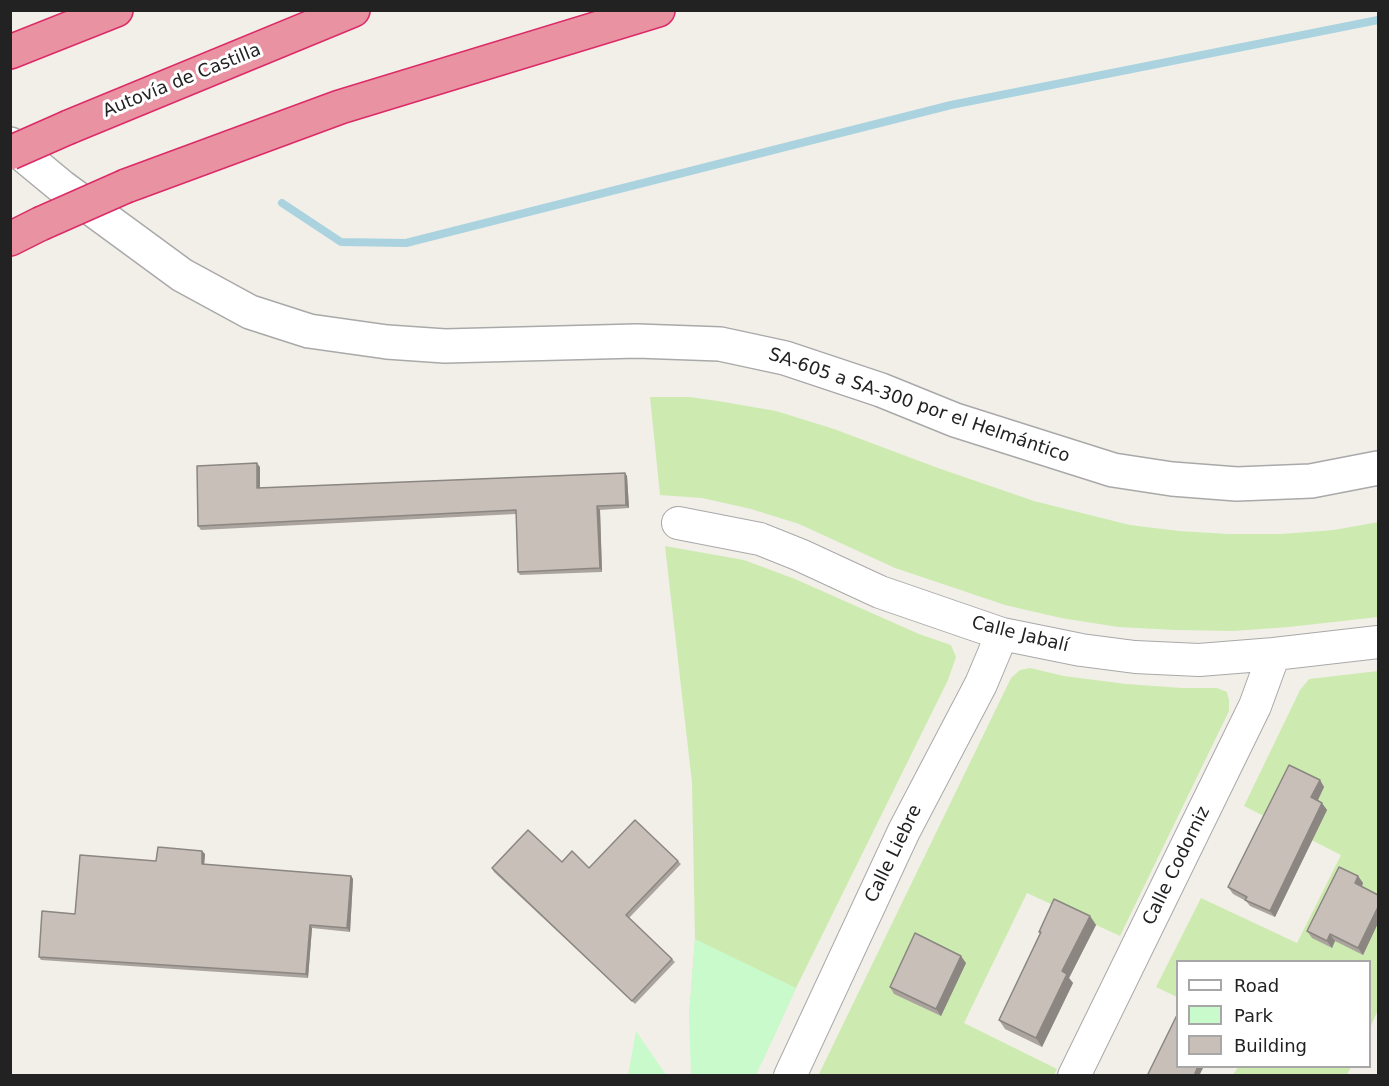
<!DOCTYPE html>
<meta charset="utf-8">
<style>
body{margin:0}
#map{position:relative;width:1389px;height:1086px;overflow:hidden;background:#f2efe9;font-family:"DejaVu Sans",sans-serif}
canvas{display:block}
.frame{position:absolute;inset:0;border:12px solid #222;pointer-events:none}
.legend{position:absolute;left:1176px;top:960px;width:195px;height:108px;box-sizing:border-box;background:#fff;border:2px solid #a7a7a7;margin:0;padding:8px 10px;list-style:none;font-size:18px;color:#222}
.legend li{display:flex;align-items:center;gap:12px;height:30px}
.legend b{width:30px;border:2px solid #a7a7a7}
</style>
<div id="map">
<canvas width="1389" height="1086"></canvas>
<div class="frame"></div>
<ul class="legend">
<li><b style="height:8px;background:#fff"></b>Road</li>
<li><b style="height:16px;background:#c8facc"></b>Park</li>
<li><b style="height:16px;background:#c7bfb8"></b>Building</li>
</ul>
</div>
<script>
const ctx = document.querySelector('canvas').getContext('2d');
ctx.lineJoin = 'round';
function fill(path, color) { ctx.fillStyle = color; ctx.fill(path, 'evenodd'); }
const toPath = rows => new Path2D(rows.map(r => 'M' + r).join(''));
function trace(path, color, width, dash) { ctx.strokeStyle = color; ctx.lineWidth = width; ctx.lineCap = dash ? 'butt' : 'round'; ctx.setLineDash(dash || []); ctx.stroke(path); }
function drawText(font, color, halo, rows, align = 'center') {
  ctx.font = font + ' "DejaVu Sans",sans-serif'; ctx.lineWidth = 6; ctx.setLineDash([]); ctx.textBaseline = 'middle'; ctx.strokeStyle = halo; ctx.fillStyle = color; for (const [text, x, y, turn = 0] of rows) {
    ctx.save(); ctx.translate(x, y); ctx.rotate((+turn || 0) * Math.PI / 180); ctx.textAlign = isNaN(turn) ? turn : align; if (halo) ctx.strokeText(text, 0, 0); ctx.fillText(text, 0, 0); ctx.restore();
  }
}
fill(toPath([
 [650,397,689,397,718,401,776,411,834,429,938,468,1034,501,1130,525,1179,531,1229,534,1281,534,1334,530,1378,522,1378,617,1289,627,1233,631,1175,630,1118,627,1061,618,1005,605,895,568,799,524,751,509,702,498,660,495],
 [665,546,744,560,795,579,919,634,951,645,956,657,948,680,796,988,762,1062,689,1016,695,939,692,783],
 [1030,668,1064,676,1126,684,1182,688,1217,688,1227,692,1229,700,1229,711,1120,936,1027,893,964,1023,1057,1069,1054,1075,818,1076,1011,678,1020,670],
 [1378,671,1378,1010,1370,1028,1370,962,1178,962,1177,997,1156,987,1201,898,1297,943,1341,855,1244,806,1300,690,1309,679],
 [1238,1067,1238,1066,1351,1067,1347,1075,1233,1075]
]), '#cdebb0');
fill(toPath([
 [695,939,796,988,756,1075,691,1075,689,1016],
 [636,1031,666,1075,628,1075]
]), '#c8facc');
trace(toPath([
 [282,203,341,242,406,243,951,105,1378,20]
]), '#aad3df', 8);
const minor = toPath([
 [678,523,760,539,800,555,880,592,1002,634,1081,650,1135,657,1199,660,1274,654,1378,642],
 [790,1076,904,831,981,684,1002,634],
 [1074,1076,1255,706,1274,654]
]);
const tertiary = toPath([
 [10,144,62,187,182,275,250,312,309,331,387,342,445,346,637,341,720,344,785,358,881,390,955,420,1113,470,1172,479,1237,484,1311,481,1378,468]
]);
const motorway = toPath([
 [10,52,116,10],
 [69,127,353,10],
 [126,186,340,107,658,10],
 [10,239,40,224]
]);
trace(minor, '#a9a9a9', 34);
trace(tertiary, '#a9a9a9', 36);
trace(motorway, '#dc2a67', 36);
trace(minor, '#fff', 32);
trace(tertiary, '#fff', 33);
trace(motorway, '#e892a2', 33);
const motorwayBridge = toPath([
 [10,153,69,127],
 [40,224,126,186]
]);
trace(motorwayBridge, '#dc2a67', 36, []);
trace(motorwayBridge, '#e892a2', 33);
fill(toPath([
 [260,467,260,488,625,473,627,476,629,508,600,510,602,572,520,575,518,572,516,514,201,530,198,526],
 [1320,780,1324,787,1318,800,1327,810,1275,917,1250,906,1246,901,1233,894,1228,887],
 [202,851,205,854,204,864,351,876,353,879,350,932,312,928,308,978,41,960,39,957,75,914],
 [678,861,681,864,629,918,672,959,675,962,635,1004,494,872,492,868,562,862,589,868],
 [1358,876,1363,883,1362,887,1378,895,1378,923,1363,955,1335,941,1332,948,1312,938,1307,931],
 [1090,916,1096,925,1069,978,1073,983,1042,1047,1005,1029,999,1020,1040,933,1039,932],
 [966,963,941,1016,894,994,890,987]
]), '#aba49e');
fill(toPath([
 [257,463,260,467,260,491,257,488],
 [625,473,627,476,629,508,626,505],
 [597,506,600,510,602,572,600,568],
 [1320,780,1324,787,1316,804,1311,797],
 [1322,803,1327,810,1275,917,1270,911],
 [202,851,205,854,204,867,202,864],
 [351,876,353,879,350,932,347,928],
 [1358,876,1363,883,1360,890,1355,883],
 [1378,907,1378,923,1363,955,1358,948],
 [1090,916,1096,925,1069,978,1073,983,1042,1047,1036,1038,1062,971],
 [310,925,312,928,308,978,306,974],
 [1330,934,1335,941,1332,948,1327,941],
 [961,956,966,963,941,1016,936,1009],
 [1198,1066,1204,1066,1199,1076,1194,1076]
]), '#8b8681');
const building = toPath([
 [257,463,257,488,625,473,626,505,597,506,600,568,518,572,516,510,198,526,197,466,257,463],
 [1289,765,1320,780,1311,797,1322,803,1270,911,1245,900,1247,897,1228,887,1289,765],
 [635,820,678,861,626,915,672,959,632,1001,492,868,528,830,562,862,572,851,589,868,635,820],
 [158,847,202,851,202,864,351,876,347,928,310,925,306,974,39,957,42,911,75,914,80,855,156,861,158,847],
 [1339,867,1358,876,1355,883,1378,895,1378,907,1358,948,1330,934,1327,941,1307,931,1339,867],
 [1054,899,1090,916,1062,971,1067,974,1036,1038,999,1020,1041,932,1039,932,1054,899],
 [915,933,961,956,936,1009,890,987,915,933],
 [1178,1013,1178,1066,1198,1066,1194,1076,1147,1076,1178,1013]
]);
fill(building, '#c7bfb8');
trace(building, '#8b8681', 1.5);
drawText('18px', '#222', '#fff', [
 ["Autovía de Castilla",182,81,-22],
 ["SA-605 a SA-300 por el Helmántico",919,406,19],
 ["Calle Jabalí",1020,635,14],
 ["Calle Liebre",894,854,-64],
 ["Calle Codorniz",1177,866,-64]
]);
</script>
